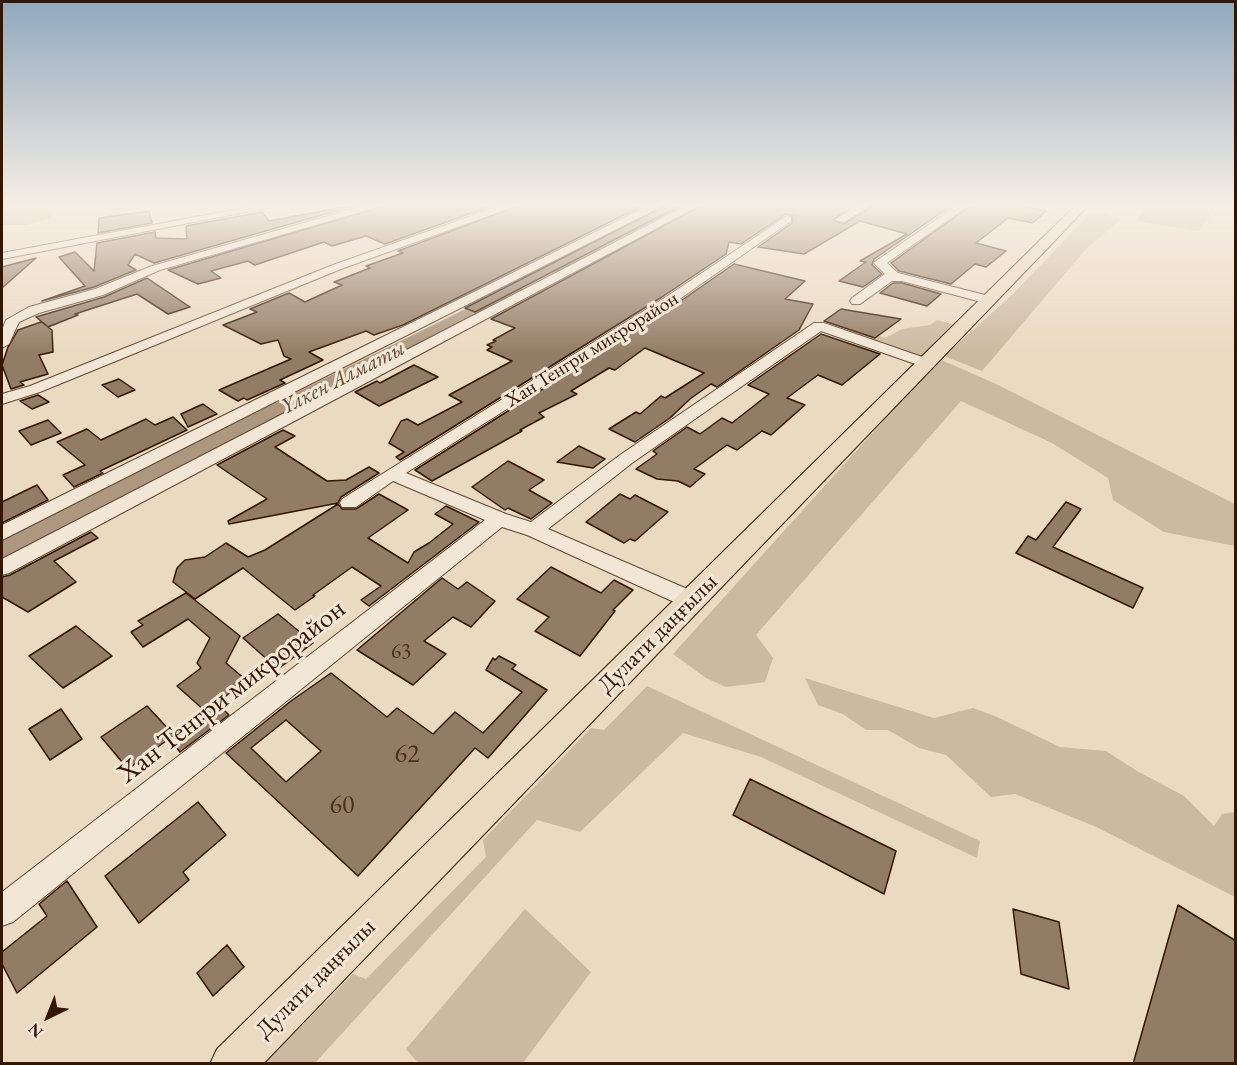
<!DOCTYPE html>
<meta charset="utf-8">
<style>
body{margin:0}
#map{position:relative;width:1237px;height:1065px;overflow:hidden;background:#ebdac2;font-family:"EB Garamond",serif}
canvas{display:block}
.frame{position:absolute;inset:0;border:3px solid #341601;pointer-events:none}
.north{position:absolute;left:18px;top:987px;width:60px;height:60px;-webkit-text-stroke:4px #f2e7d7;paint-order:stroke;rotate:223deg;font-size:16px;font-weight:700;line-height:24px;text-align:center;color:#341601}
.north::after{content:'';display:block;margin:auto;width:21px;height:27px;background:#341601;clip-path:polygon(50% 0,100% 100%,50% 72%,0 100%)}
</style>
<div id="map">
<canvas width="1237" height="1065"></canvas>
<div class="frame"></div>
<div class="north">N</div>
</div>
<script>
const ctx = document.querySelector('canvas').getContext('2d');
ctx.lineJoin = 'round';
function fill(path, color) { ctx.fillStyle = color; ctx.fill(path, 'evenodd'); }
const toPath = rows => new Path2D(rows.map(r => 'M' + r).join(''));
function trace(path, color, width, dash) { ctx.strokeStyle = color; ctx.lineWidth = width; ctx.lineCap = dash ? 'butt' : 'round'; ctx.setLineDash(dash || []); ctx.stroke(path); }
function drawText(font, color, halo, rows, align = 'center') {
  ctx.font = font + ' "EB Garamond",serif'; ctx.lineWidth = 6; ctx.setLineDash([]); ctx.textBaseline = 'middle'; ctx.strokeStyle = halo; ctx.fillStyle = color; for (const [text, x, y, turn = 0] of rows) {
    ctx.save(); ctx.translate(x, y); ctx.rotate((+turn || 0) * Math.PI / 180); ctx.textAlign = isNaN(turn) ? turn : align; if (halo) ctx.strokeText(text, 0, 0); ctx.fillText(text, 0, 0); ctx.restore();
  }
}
fill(toPath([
 [2,204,70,204,51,212,51,218,27,225,2,225],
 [1149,204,1218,204,1199,231,1135,221],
 [1091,212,1102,213,1121,219,1087,248,982,371,944,356,1014,293],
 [937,320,955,325,920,361,831,330,841,321,885,338,902,329,930,325],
 [939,359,994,383,1235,504,1235,546,1164,532,1113,500,1108,478,1052,443,961,401,756,635,773,658,765,682,726,687,706,678,673,654],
 [805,678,934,718,973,708,995,716,1060,747,1106,751,1137,771,1184,796,1214,826,1222,814,1235,812,1235,897,1094,826,1015,794,991,797,946,755,919,748,888,730,866,730,843,714,818,705],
 [647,686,980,841,977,858,761,757,683,733,580,832,537,820,315,1063,265,1063,353,974,366,979,486,857,483,840,591,728,604,730],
 [525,909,591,972,523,1063,418,1063,406,1049]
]), '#ccb9a1');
fill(toPath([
 [670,204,692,204,567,272,560,274,553,272,550,268,553,264,670,204],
 [514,285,521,287,524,291,521,295,14,560,2,564,2,538,514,285]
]), '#ad9780');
const building = toPath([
 [360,204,154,263,135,254,128,265,136,270,94,287,42,301,85,286,59,257,75,252,94,271,97,243,155,232,156,238,187,239,186,226,262,212,269,221,360,204],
 [390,204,497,204,385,244,366,236,332,246,324,242,255,265,248,261,211,271,221,278,198,284,168,270,390,204],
 [523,204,646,204,403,325,374,335,366,331,309,352,323,360,280,380,285,383,247,400,244,398,238,401,219,390,291,359,284,356,278,340,261,344,223,325,257,312,250,309,289,293,305,302,342,285,334,282,370,268,366,266,403,253,398,251,523,204],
 [668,204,683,204,475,312,465,308,668,204],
 [704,204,855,204,833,220,844,224,875,204,954,204,874,259,872,265,882,274,863,287,839,281,866,262,860,261,907,234,860,221,804,254,758,247,792,223,793,216,786,214,741,244,729,242,726,254,662,297,400,460,396,457,404,452,389,443,401,421,407,419,418,425,462,402,449,395,512,361,487,350,492,347,487,345,496,341,493,340,515,328,491,319,704,204],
 [973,204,1024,204,1022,206,1046,211,1033,223,1008,218,976,243,1006,251,986,267,975,264,951,284,899,271,891,263,973,204],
 [149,211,152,223,98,233,99,218,149,211],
 [36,258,2,288,2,267,36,258],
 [734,264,805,281,785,299,813,304,799,330,717,387,711,384,690,399,670,418,635,442,609,429,636,412,640,414,661,396,665,398,704,373,645,348,615,370,609,368,571,391,577,394,539,413,544,417,520,430,522,431,432,481,415,470,672,307,734,264],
 [147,278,190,307,168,314,137,294,75,314,78,315,48,327,52,330,53,352,39,355,48,374,20,382,24,385,11,389,2,365,8,347,18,330,41,322,47,326,36,317,104,297,147,278],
 [893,283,902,283,941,294,927,306,880,293,893,283],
 [841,309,901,319,875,338,824,321,841,309],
 [821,334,880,354,842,385,818,375,787,398,805,405,771,435,762,431,737,450,727,445,694,469,705,474,690,487,678,481,657,479,636,469,657,454,653,451,687,427,700,434,722,418,732,423,769,394,748,385,821,334],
 [414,365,438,377,379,406,355,392,377,381,380,383,414,365],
 [119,379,135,390,118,397,102,385,119,379],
 [38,395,49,402,32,409,20,401,38,395],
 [203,404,217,414,188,427,181,414,203,404],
 [173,417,187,430,100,471,103,473,74,487,63,475,85,465,57,442,87,429,101,440,146,419,155,425,173,417],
 [48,420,61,433,31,445,19,431,48,420],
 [283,430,295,436,275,447,327,481,346,480,369,467,379,473,341,497,338,503,229,524,228,521,267,499,217,465,283,430],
 [579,446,605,459,593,468,557,462,579,446],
 [508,461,544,480,529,490,552,503,531,519,508,508,505,510,472,487,508,461],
 [37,485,48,500,2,523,2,502,37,485],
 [379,494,408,510,368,538,408,563,414,552,429,543,453,524,435,514,446,506,479,522,369,606,361,600,381,586,352,567,313,595,315,596,295,610,243,568,195,599,173,582,177,568,185,560,205,557,226,543,248,557,265,550,338,504,342,509,356,509,379,494],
 [620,494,630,499,635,495,668,512,635,541,630,539,624,543,586,522,620,494],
 [1066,502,1081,509,1053,547,1143,588,1133,608,1016,553,1028,536,1036,540,1066,502],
 [91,532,98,538,54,561,76,582,28,612,2,597,2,577,10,575,91,532],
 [551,567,601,593,614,580,633,590,613,610,615,611,580,656,535,631,549,617,517,599,551,567],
 [442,578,458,589,467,582,495,601,471,627,453,617,424,641,446,654,413,685,357,650,442,578],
 [186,593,240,636,226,663,246,680,217,703,229,715,180,752,176,747,204,718,201,714,205,711,177,686,201,668,197,663,210,638,188,619,143,647,131,632,143,625,138,621,186,593],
 [278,614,313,643,278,669,243,638,278,614],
 [76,626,112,656,63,688,29,656,76,626],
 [499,656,516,665,512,669,547,690,488,758,475,748,358,876,226,753,291,701,331,673,387,717,397,708,433,734,455,712,483,733,522,692,486,670,493,658,495,660,499,656],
 [286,720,321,751,286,782,251,748,286,720],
 [147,706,174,735,128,769,101,737,147,706],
 [61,709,82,739,50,760,29,729,61,709],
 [750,779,896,851,884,894,733,815,750,779],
 [198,802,226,835,183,872,189,880,139,923,105,876,198,802],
 [67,881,97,927,17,993,2,964,2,952,47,916,39,904,67,881],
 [1178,905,1236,941,1236,1064,1133,1064,1178,905],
 [1013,909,1059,922,1069,989,1021,974,1013,909],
 [227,945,244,967,213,996,197,973,227,945]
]);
fill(building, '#937c65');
trace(building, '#341601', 1.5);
const minor = toPath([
 [265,204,288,204,2,259,2,253,265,204],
 [370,204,388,204,160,270,103,295,39,313,19,322,9,344,2,348,2,330,6,320,29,307,95,289,152,266,370,204],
 [505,204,521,204,341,269,40,392,2,404,2,394,30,386,333,265,505,204],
 [652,204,666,204,2,540,2,525,652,204],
 [689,204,702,204,9,573,2,575,2,559,689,204],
 [860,204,873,204,844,222,835,220,860,204],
 [959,204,971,204,887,263,898,273,993,297,995,300,993,303,989,304,902,281,892,281,860,304,852,304,850,301,852,298,885,274,874,263,876,261,959,204],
 [787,216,791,217,791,221,671,305,406,473,506,514,531,522,620,455,814,323,824,323,931,360,933,363,931,366,921,366,821,331,632,463,548,529,699,594,702,600,699,606,691,608,683,606,527,535,502,527,13,922,2,926,2,892,485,520,393,481,356,507,342,507,340,503,342,499,663,299,787,216]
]);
const major = toPath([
 [1077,204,1090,204,263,1064,210,1064,217,1049,1077,204]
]);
trace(minor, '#624731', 2);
trace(major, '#341601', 2);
fill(minor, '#f2e7d7');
fill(major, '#ebdac2');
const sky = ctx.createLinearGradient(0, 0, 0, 354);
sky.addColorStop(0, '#90a8be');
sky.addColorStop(0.58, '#f6eee4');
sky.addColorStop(1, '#f6eee400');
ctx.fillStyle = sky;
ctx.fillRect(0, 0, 1237, 354);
drawText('20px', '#341601', '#f2e7d7', [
 ["Хан Тенгри микрорайон",592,350,-32]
]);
drawText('21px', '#4c301a', null, [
 ["63",401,652]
]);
drawText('italic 22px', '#644a34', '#f2e7d7', [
 ["Үлкен Алматы",343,378,-27]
]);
drawText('24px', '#341601', '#f2e7d7', [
 ["Дулати даңғылы",658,634,-45],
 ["Дулати даңғылы",316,979,-45]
]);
drawText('26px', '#4c301a', null, [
 ["62",407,755],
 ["60",342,806]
]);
drawText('28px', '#341601', '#f2e7d7', [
 ["Хан Тенгри микрорайон",232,692,-38]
]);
</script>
